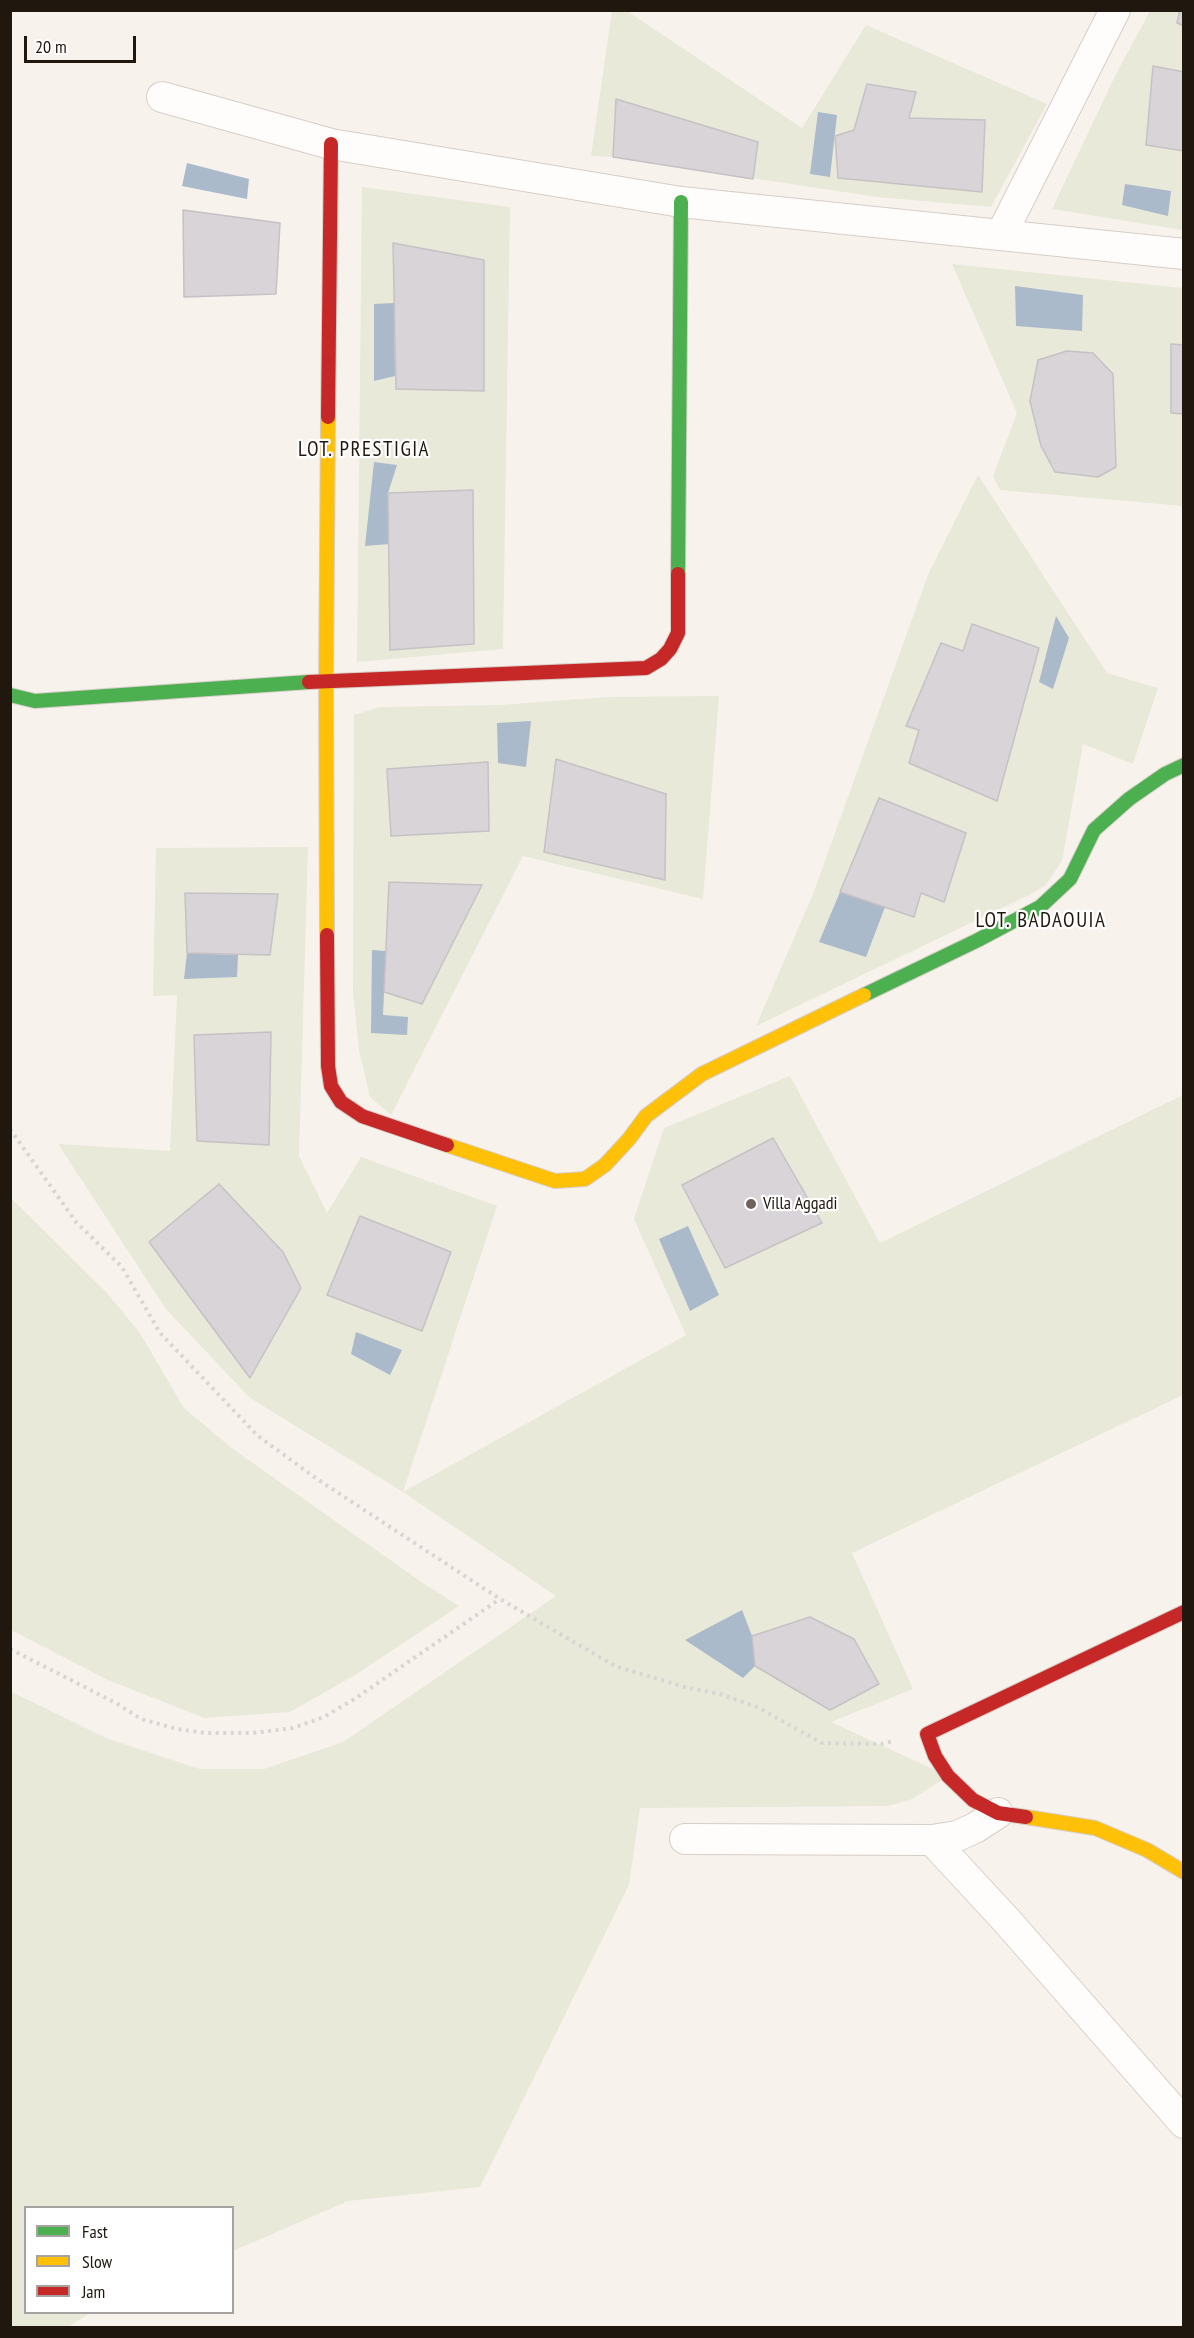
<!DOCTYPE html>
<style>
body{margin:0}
#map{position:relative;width:1194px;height:2338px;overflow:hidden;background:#f8f2ed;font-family:"PT Sans Narrow",sans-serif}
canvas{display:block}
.frame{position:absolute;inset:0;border:12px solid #20170e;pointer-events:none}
.legend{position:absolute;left:24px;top:2206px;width:210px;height:108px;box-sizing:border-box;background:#fff;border:2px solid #a6a29f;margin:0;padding:8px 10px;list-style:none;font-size:18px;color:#20170e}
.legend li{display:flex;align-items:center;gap:12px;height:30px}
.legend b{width:30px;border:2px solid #a6a29f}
.scale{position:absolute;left:24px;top:36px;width:112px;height:27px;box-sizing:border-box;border:3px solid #20170e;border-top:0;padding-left:8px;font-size:18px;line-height:21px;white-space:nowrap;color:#20170e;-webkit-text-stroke:4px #fff;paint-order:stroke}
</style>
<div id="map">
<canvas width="1194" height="2338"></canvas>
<div class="frame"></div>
<ul class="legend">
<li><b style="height:8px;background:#4caf50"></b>Fast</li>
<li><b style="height:8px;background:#ffc107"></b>Slow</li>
<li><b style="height:8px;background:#c62828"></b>Jam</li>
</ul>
<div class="scale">20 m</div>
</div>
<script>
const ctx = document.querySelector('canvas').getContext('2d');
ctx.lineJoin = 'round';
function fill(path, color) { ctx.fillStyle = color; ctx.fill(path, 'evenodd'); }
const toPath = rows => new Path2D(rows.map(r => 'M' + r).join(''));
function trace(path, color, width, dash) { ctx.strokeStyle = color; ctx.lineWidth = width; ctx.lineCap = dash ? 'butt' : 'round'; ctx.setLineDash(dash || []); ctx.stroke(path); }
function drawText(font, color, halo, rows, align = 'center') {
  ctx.font = font + ' "PT Sans Narrow",sans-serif'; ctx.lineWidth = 4.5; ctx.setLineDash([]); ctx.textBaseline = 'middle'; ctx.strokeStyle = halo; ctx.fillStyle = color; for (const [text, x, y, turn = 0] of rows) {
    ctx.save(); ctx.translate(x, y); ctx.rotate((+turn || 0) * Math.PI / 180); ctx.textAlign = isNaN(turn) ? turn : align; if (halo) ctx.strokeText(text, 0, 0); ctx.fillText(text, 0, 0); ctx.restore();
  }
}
fill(toPath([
 [612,11,627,11,802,128,866,25,1047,104,991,207,877,197,613,157,591,156],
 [1150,11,1183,11,1183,230,1052,209,1115,76],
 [362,187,510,207,503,649,357,662],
 [952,264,1183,288,1183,506,1000,490,993,476,1017,413],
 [978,475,1107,673,1158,688,1133,764,1083,744,1062,861,1045,886,1029,895,756,1026,813,894,928,575],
 [719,696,703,899,523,856,391,1115,370,1097,359,1050,353,992,354,715,380,707,501,705,607,697],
 [308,847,299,1156,327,1213,361,1157,497,1206,403,1492,686,1335,634,1219,664,1128,790,1076,880,1243,1183,1095,1183,1395,852,1553,913,1689,831,1722,948,1776,912,1799,888,1806,640,1808,629,1885,480,2187,348,2201,233,2251,232,2208,26,2208,26,2312,90,2313,68,2327,11,2327,10,1691,106,1738,200,1769,264,1769,343,1742,556,1596,403,1492,250,1398,166,1309,58,1144,170,1151,177,995,153,996,156,848],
 [10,1197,107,1293,140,1333,184,1408,233,1449,420,1581,459,1606,355,1675,290,1712,204,1718,108,1680,11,1630]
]), '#e8e9d8');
fill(toPath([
 [818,112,837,115,830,177,810,174],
 [187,163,249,179,247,199,182,186],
 [1125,184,1171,191,1168,216,1122,205],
 [1015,286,1083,295,1082,331,1016,326],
 [394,303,395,376,374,381,374,304],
 [374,462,397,465,388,493,389,544,365,546],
 [1056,616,1069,638,1053,689,1039,682],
 [531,721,526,767,498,763,497,723],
 [840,892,885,907,866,957,819,942],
 [372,950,386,951,383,1015,408,1017,407,1035,371,1033],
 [187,953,238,955,237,977,184,979],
 [688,1226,719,1295,690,1311,659,1239],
 [356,1332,402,1350,390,1375,351,1354],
 [742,1610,752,1636,755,1666,743,1678,685,1640]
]), '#aabacb');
const building = toPath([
 [1180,10,1184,10,1184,26,1177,23,1180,10],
 [1153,66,1184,72,1184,151,1146,145,1153,66],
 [867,84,916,92,909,118,985,120,982,192,838,178,835,136,854,130,867,84],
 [616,99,758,142,753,179,613,157,616,99],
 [183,210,280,223,276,294,184,297,183,210],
 [393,243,484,260,484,391,396,389,393,243],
 [1171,344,1184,345,1184,414,1171,413,1171,344],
 [1067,351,1093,353,1113,374,1116,467,1098,477,1055,472,1041,446,1030,401,1038,360,1067,351],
 [473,490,474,644,390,650,388,493,473,490],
 [972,624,1039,648,997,801,909,763,919,730,906,726,941,643,963,651,972,624],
 [556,759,666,794,665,880,544,852,556,759],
 [488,762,489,831,391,836,387,769,488,762],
 [879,798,966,833,944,902,921,893,914,917,840,892,879,798],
 [389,882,482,885,422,1004,384,992,389,882],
 [185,893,278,894,270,955,187,953,185,893],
 [271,1032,269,1145,197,1141,194,1035,271,1032],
 [773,1138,822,1223,725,1268,682,1185,773,1138],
 [219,1184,283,1252,301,1288,250,1378,149,1242,219,1184],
 [360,1216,451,1252,422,1331,327,1295,360,1216],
 [810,1617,854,1639,879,1684,830,1710,755,1666,752,1636,810,1617]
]);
fill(building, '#d9d4d8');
trace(building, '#c6c1c4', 1.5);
const street = toPath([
 [162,97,331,144,681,202,1184,254],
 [1001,235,1115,10],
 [685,1839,932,1840,957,1836,975,1828,998,1813],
 [932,1840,1007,1921,1184,2123]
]);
const fast = toPath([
 [678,574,681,202],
 [10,695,35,701,309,682],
 [864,995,978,940,1040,907,1070,879,1094,830,1129,799,1165,774,1184,765]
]);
const slow = toPath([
 [327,935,326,681,328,417],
 [447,1145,555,1181,585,1179,605,1165,629,1139,646,1116,702,1074,864,995],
 [1026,1817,1095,1828,1147,1850,1184,1872]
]);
const jam = toPath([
 [328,417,331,144],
 [309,682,646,668,661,659,670,649,678,633,678,574],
 [327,935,328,1066,331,1086,341,1102,362,1116,447,1145],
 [1026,1817,998,1813,973,1800,948,1776,935,1756,927,1734,1184,1612]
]);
trace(street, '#d6cec7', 32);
trace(fast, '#d6cec7', 16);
trace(slow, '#d6cec7', 16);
trace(jam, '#d6cec7', 16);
trace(toPath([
 [10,1129,76,1222,122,1267,160,1333,258,1436,317,1479,500,1599,615,1666,685,1687,720,1694,757,1707,822,1743,881,1744,894,1741],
 [10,1649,116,1703,141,1719,177,1729,206,1733,253,1733,293,1728,324,1717,356,1698,500,1599]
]), '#d8d6d4', 4, [3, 4.5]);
trace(street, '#fefdfc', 30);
trace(fast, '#4caf50', 14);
trace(slow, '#ffc107', 14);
trace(jam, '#c62828', 14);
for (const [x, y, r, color] of [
 [751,1204,6,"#6c645c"]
]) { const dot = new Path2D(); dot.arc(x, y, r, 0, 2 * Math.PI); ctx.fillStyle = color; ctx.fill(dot); trace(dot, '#fff', 2); }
drawText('18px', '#20170e', '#fff', [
 ["Villa Aggadi",763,1204]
], 'left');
ctx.letterSpacing = '1.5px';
drawText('21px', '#20170e', '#fff', [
 ["LOT. PRESTIGIA",364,450],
 ["LOT. BADAOUIA",1041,921]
]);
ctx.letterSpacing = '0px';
</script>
